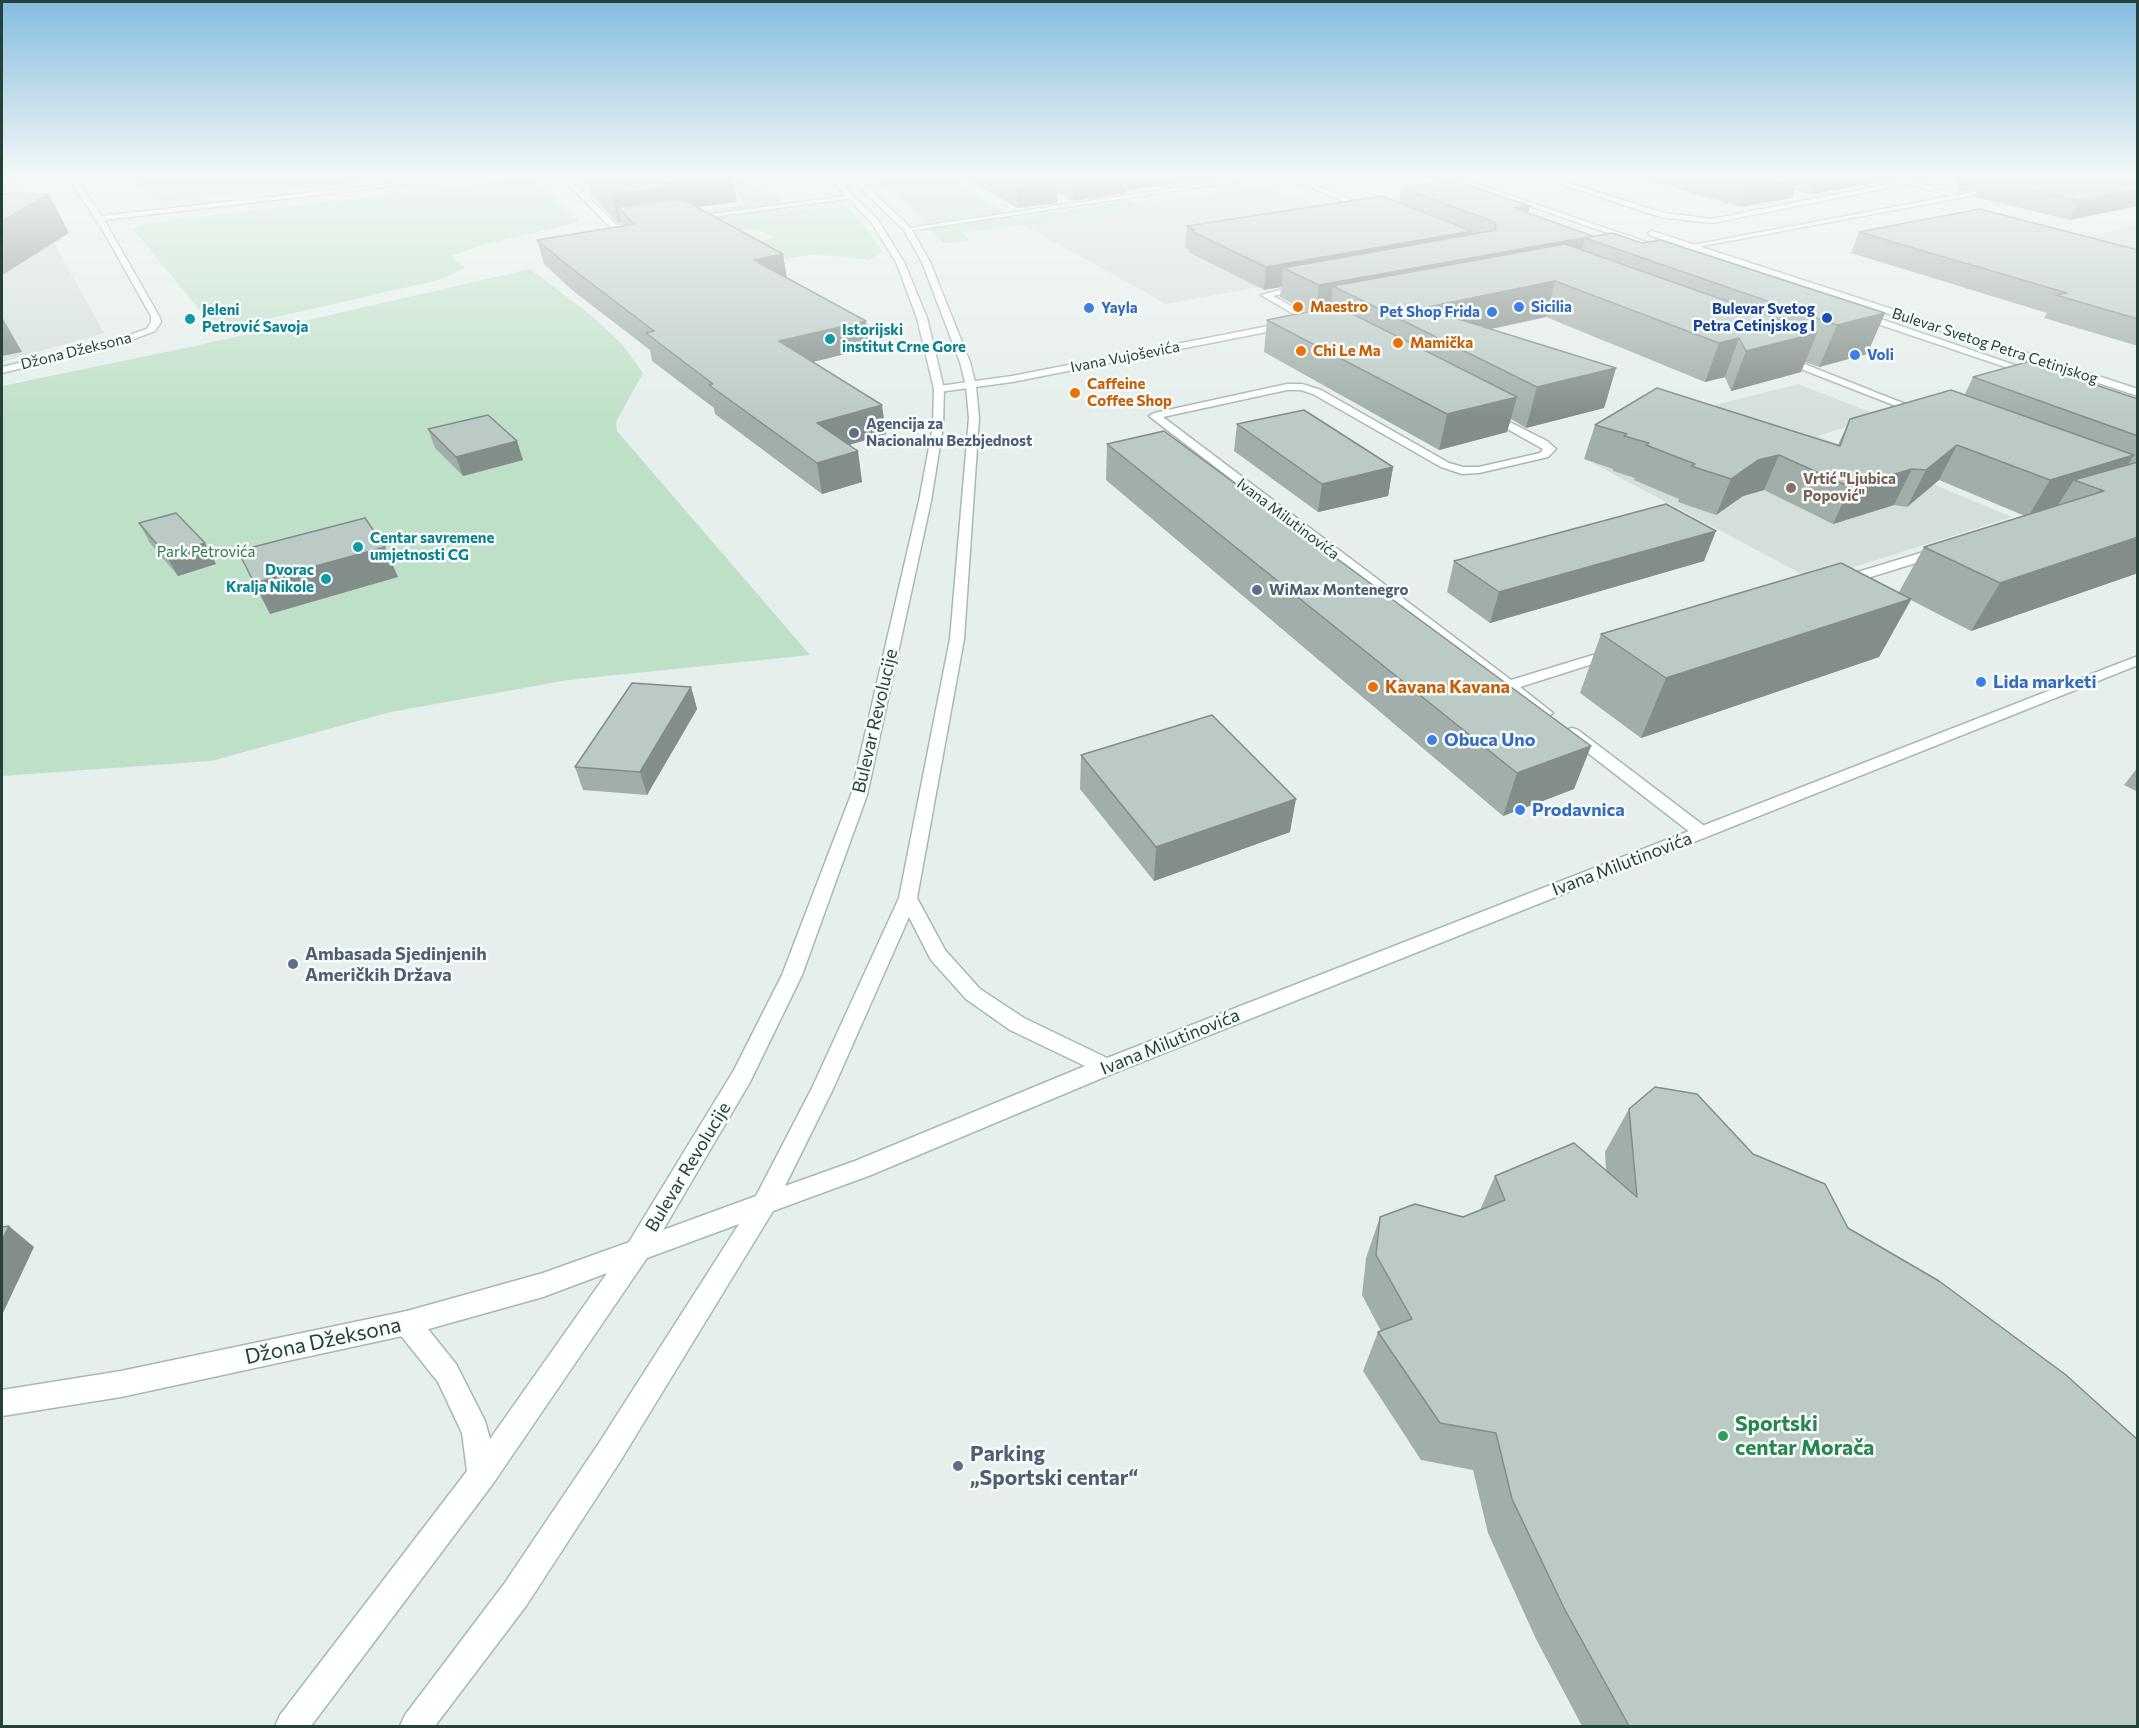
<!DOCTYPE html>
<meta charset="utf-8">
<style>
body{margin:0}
#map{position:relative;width:2139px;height:1728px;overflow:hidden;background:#e6efeb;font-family:Commissioner,sans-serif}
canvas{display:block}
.frame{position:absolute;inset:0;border:3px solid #24423a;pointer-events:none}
</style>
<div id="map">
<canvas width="2139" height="1728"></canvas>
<div class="frame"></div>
</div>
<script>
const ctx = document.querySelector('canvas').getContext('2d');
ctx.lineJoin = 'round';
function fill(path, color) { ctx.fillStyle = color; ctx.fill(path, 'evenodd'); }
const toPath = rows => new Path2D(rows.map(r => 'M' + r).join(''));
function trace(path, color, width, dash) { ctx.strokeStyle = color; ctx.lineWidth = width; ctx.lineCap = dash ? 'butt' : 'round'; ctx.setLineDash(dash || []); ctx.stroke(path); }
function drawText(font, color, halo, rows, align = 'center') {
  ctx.font = font + ' Commissioner,sans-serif'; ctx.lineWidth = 5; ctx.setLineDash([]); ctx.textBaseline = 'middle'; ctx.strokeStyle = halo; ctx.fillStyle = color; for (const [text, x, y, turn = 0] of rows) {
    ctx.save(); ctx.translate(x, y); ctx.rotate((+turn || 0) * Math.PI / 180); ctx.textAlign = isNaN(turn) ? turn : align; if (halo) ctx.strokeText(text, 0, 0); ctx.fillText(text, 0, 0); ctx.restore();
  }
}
fill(toPath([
 [2,176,17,176,104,333,2,362],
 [1264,185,1439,254,1166,304,1017,221],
 [2137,225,2137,268,2051,245],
 [1798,384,1881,416,1818,436,2012,517,1813,580,1585,459,1702,408]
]), '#d4dfda');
fill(toPath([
 [131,176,415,176,158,202],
 [720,176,786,176,744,180,754,188,784,196,778,211,846,206,865,227,882,251,869,260,817,254,776,260,744,245,774,238,758,229,716,232,674,215,743,205,735,189],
 [872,176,949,176,1014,218,1129,201,1145,207,1073,220,962,232,970,241,944,243,892,191],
 [530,178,535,180,580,222,485,244,451,256,465,268,439,280,241,325,207,319,133,229,146,223],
 [530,269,593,317,622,344,643,373,616,422,617,431,810,655,568,680,391,712,211,761,2,776,2,386,195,346]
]), '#bfe0c8');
const minor = toPath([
 [67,176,74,176,101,216,456,176,479,176,104,220,159,316,161,322,155,331,123,343,2,373,2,367,117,339,147,329,151,322,151,316,101,227,67,176],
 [560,176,567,176,617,225,637,223,641,225,612,229,560,176],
 [1255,176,1274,176,907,231,903,229,1255,176],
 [1282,176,1292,176,1377,210,1370,212,1282,176],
 [1536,176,1547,176,1664,213,1712,219,1898,182,1895,180,1898,178,1963,196,1959,198,1907,184,1712,223,1660,217,1536,176],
 [853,195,855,198,688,220,684,218,853,195],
 [1303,284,1306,285,1306,289,1273,296,1320,322,1320,326,1314,326,1261,295,1303,284],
 [1778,356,1784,356,1928,413,1927,415,1919,415,1778,360,1778,356],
 [1287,384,1302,384,1321,390,1449,463,1463,467,1479,467,1540,453,1543,449,1484,416,1483,414,1488,411,1547,441,1556,449,1548,457,1479,473,1462,474,1441,467,1313,394,1301,390,1287,390,1163,417,1511,680,1616,648,1621,649,1623,652,1621,655,1520,687,1553,713,1545,718,1540,716,1149,416,1154,413,1287,384],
 [1940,547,1946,551,1945,554,1848,584,1843,585,1836,581,1838,578,1940,547],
 [1572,728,1578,730,1707,828,1710,832,1707,836,1695,836,1566,736,1564,733,1566,730,1572,728],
 [638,1239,647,1242,650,1250,647,1258,543,1297,407,1335,121,1397,2,1416,2,1390,121,1371,407,1311,543,1273,638,1239]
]);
const tertiary = toPath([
 [1999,187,2001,190,1660,254,1656,252,1999,187],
 [1289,322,1292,323,1292,327,1012,382,939,392,934,389,939,386,1012,376,1289,322]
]);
const secondary = toPath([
 [827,176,834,176,846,187,877,219,904,262,927,318,944,389,943,426,931,501,867,795,802,975,750,1082,663,1230,756,1196,812,1088,899,898,950,639,969,418,966,386,960,362,922,262,904,230,848,176,855,176,910,227,930,262,970,362,976,386,979,418,964,639,917,898,945,950,980,989,1024,1018,1107,1058,2138,656,2138,665,1114,1073,871,1175,773,1211,619,1463,526,1606,435,1726,400,1726,405,1715,504,1584,599,1443,739,1224,647,1258,492,1485,311,1726,275,1726,280,1715,467,1471,462,1433,438,1382,398,1332,394,1323,398,1314,407,1311,416,1314,456,1364,485,1421,490,1439,629,1242,734,1070,782,975,851,795,919,501,933,426,934,389,917,318,896,262,871,222,827,176],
 [909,917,931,960,966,999,1010,1030,1085,1066,855,1161,785,1186,833,1089,909,917],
 [1443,176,1453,176,1670,250,1663,252,1443,176],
 [1652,231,2138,389,2138,396,1649,235,1648,233,1652,231],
 [1857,313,1863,313,2038,373,2029,375,1857,317,1857,313]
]);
trace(minor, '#a8b8b2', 3);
trace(tertiary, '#a8b8b2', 3);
trace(secondary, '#a4bbb3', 3);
fill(minor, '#fff');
fill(tertiary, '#fff');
fill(secondary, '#fff');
fill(toPath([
 [579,176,732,176,737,202,697,207,783,254,786,277,869,348,813,362,886,434,849,445,862,482,822,494,715,414,714,408,652,361,650,350,572,290,544,264,537,240,623,226,622,222,618,223,590,193,589,187],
 [962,176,1228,176,1126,190,1126,193,1073,201,1057,192,1057,203,1017,208],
 [1634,176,1898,176,1893,180,1811,194,1795,190,1792,198,1740,207],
 [1900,176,1945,176,1918,181],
 [1955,176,2138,176,2070,220,1974,197,1978,188,1958,192],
 [1401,188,1530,206,1528,213,1593,236,1642,243,1885,313,1867,354,1819,367,1805,362,1801,372,1731,391,1725,377,1705,382,1546,317,1492,329,1616,368,1604,408,1526,428,1511,419,1507,432,1439,450,1264,352,1267,320,1308,312,1280,297,1281,287,1264,290,1190,253,1190,250,1185,248,1187,226,1398,203],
 [1859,232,2138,250,2138,346,2044,318,2047,313,1851,253],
 [1973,377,2138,399,2138,573,1971,631,1911,600,1879,657,1641,738,1580,693,1601,634,1899,592,1924,547,2025,516,1939,480,1907,507,1894,505,1833,524,1764,490,1743,496,1716,515,1678,502,1679,499,1634,480,1635,478,1613,471,1613,469,1584,459,1595,425,1838,445,1850,419,1965,394],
 [1237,424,1393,467,1388,496,1318,512,1234,451],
 [428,429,523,460,463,476,435,448],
 [1107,444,1591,746,1574,789,1503,816,1106,480],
 [139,523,216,564,178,576,150,543],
 [1454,561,1704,561,1490,623,1447,592],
 [691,687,697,709,647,795,583,790,575,767],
 [1081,755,1290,832,1154,881,1080,789],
 [2138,767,2138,792,2124,785],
 [1629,1109,1753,1154,1848,1228,2138,1726,1582,1726,1536,1639,1488,1533,1473,1470,1421,1460,1363,1371,1378,1332,1381,1331,1362,1295,1366,1258,1380,1217,1463,1217,1480,1210,1495,1176,1606,1171,1605,1152]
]), '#a1aea9');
fill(toPath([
 [719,176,732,176,737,202,674,210,618,207,622,222,618,223,611,194,662,183],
 [1108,176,1228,176,1126,190,1126,193,1073,201,1073,181],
 [1818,176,1898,176,1893,180,1811,194],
 [1920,176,1945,176,1918,181],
 [1965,176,2040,176,1983,178,1978,188,1958,192],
 [1799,179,1792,198,1740,207,1747,188],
 [1057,183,1057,203,1017,208,1017,188],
 [2138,189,2138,206,2070,220,2080,201],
 [49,194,69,233,2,275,2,221],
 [1530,206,1523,232,1514,208],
 [1472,231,1467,252,1283,268,1281,287,1264,290,1266,267],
 [1593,236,1585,238,1578,265,1333,286,1330,313,1315,316,1319,285],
 [783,254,787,279,754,260],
 [1555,281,1546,317,1442,339,1423,308],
 [1885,313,1867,354,1819,367,1837,325],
 [2,317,22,352,2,356],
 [866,321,869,348,784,369,779,341],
 [1817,333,1801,372,1731,391,1746,351],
 [1739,338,1725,377,1705,382,1719,343],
 [1616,368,1604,408,1526,428,1537,387],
 [1517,397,1507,432,1439,450,1447,414],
 [882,405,886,434,821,453,817,423],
 [517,441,523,460,463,476,456,457],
 [1957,445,1939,480,1907,507,1926,470],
 [858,451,862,482,822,494,817,463],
 [1779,455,1764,490,1743,496,1716,515,1731,479,1758,460],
 [2134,455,2111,491,2104,491,2074,480,2056,508,2028,517,2050,480],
 [1393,467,1388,496,1318,512,1322,484],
 [1912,469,1894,505,1833,524,1850,487],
 [1716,531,1704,561,1490,623,1499,592],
 [2138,537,2138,573,1971,631,2000,583],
 [205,543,216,564,178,576,166,555],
 [385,547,398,577,270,614,254,583],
 [1911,599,1879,657,1641,738,1666,678],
 [691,687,697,709,647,795,640,772],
 [1591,746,1574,789,1503,816,1517,773],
 [1296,799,1290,832,1154,881,1156,847],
 [9,1226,34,1247,2,1315,2,1240]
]), '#838d89');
const building = toPath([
 [594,176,719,176,662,183,670,187,611,194,594,176],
 [995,176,1043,176,1057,183,1017,188,995,176],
 [1064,176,1108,176,1073,181,1064,176],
 [1705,176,1788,176,1799,179,1747,188,1705,176],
 [1992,176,2138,176,2138,189,2080,201,1983,178,1992,176],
 [1453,180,1530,206,1514,208,1593,236,1319,285,1283,268,1496,230,1495,222,1401,188,1453,180],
 [2,194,49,194,2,221,2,194],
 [1382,196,1472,231,1266,267,1191,231,1195,230,1187,226,1382,196],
 [682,199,783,254,754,260,866,321,779,341,882,405,817,423,858,451,817,463,709,385,713,384,646,333,654,331,566,264,537,240,634,224,618,207,682,199],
 [1980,209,2138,250,2138,319,2056,295,2067,293,1859,232,1980,209],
 [1612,233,1642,243,1660,240,1885,313,1837,325,1585,238,1612,233],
 [1565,244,1817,333,1746,351,1739,338,1719,343,1555,281,1423,308,1616,368,1537,387,1333,286,1565,244],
 [1337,306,1517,397,1447,414,1267,320,1337,306],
 [2027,362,2138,399,2138,436,1973,377,2027,362],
 [1657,388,1840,446,1850,419,1951,390,2134,455,2050,480,1957,445,1926,470,1912,469,1850,487,1779,455,1758,460,1731,479,1691,466,1695,464,1646,445,1649,443,1624,436,1627,434,1595,425,1657,388],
 [1304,410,1393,467,1322,484,1237,424,1304,410],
 [488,415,517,441,456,457,428,429,488,415],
 [1164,431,1591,746,1517,773,1107,444,1164,431],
 [2138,462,2138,537,2000,583,1924,547,2104,491,2074,480,2138,462],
 [1666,504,1716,531,1499,592,1454,561,1666,504],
 [176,513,205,543,166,555,139,523,176,513],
 [365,518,385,547,254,583,238,551,365,518],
 [1841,563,1911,599,1666,678,1601,634,1841,563],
 [632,683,691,687,640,772,575,767,632,683],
 [1212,715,1296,799,1156,847,1081,755,1212,715],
 [1655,1087,1697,1094,1753,1154,1825,1184,1848,1228,1939,1281,2066,1375,2138,1440,2138,1726,1629,1726,1565,1610,1512,1499,1496,1433,1440,1423,1378,1332,1412,1319,1376,1255,1380,1217,1415,1204,1463,1217,1505,1200,1495,1176,1574,1143,1637,1197,1629,1109,1655,1087],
 [9,1226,2,1240,2,1227,9,1226]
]);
fill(building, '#bbcac4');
trace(building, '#838d89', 1.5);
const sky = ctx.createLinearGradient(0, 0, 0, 418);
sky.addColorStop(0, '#84bce0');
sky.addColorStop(0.42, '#f4f8f6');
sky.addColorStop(1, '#f4f8f600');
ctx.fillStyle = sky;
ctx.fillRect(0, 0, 2139, 418);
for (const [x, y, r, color] of [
 [1298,307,6,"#e8710a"],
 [1519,307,6,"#3f7fe0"],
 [1089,308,6,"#3f7fe0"],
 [1492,312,6,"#3f7fe0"],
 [1827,318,6,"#1a4fb4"],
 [190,319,6,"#0f9aa8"],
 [830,339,6,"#0f9aa8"],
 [1398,343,6,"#e8710a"],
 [1301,351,6,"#e8710a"],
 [1855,355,6,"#3f7fe0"],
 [1075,393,6,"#e8710a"],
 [854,433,6,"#5c6f8a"],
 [1791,488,6,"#8d6e63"],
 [358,547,6,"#0f9aa8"],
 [326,579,6,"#0f9aa8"],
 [1257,590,6,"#5c6f8a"],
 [1981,682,6,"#3f7fe0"],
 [1373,687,6,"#e8710a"],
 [1432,740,6,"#3f7fe0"],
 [1520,810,6,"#3f7fe0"],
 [293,964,6,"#5c6f8a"],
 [1723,1436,6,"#2e9e5b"],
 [958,1466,6,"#5c6f8a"]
]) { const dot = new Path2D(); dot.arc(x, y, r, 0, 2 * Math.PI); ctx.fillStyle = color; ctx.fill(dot); trace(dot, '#f7fbf9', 2); }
drawText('bold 15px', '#c56008', '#f7fbf9', [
 ["Maestro",1310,307],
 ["Mamička",1410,343],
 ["Chi Le Ma",1313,351],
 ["Caffeine",1087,384],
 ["Coffee Shop",1087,401]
], 'left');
drawText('bold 15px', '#366cbe', '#f7fbf9', [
 ["Sicilia",1531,307],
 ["Yayla",1101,308],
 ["Pet Shop Frida",1480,312,"right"],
 ["Voli",1867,355]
], 'left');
drawText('bold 15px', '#164399', '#f7fbf9', [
 ["Bulevar Svetog",1815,309],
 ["Petra Cetinjskog I",1815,326]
], 'right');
drawText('bold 15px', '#0d838f', '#f7fbf9', [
 ["Jeleni",202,310],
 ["Petrović Savoja",202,327],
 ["Istorijski",842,330],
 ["institut Crne Gore",842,347],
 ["Centar savremene",370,538],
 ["umjetnosti CG",370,555],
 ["Dvorac",314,570,"right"],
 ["Kralja Nikole",314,587,"right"]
], 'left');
drawText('15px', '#24423a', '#f7fbf9', [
 ["Bulevar Svetog Petra Cetinjskog",1995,346,18],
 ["Džona Džeksona",76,351,-14],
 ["Ivana Vujoševića",1125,357,-11],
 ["Ivana Milutinovića",1288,519,37]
]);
drawText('bold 15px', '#4e5e75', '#f7fbf9', [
 ["Agencija za",866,424],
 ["Nacionalnu Bezbjednost",866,441],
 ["WiMax Montenegro",1269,590]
], 'left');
drawText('bold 15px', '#785e54', '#f7fbf9', [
 ["Vrtić \"Ljubica",1803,479],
 ["Popović\"",1803,496]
], 'left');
drawText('15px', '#2d7a4b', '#f7fbf9', [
 ["Park Petrovića",206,552]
]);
drawText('bold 18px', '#366cbe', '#f7fbf9', [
 ["Lida marketi",1993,682],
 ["Obuca Uno",1444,740],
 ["Prodavnica",1532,810]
], 'left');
drawText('bold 18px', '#c56008', '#f7fbf9', [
 ["Kavana Kavana",1385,687]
], 'left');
drawText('18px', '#24423a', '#f7fbf9', [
 ["Bulevar Revolucije",875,721,-77],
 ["Ivana Milutinovića",1622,864,-21],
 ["Ivana Milutinovića",1170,1042,-22],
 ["Bulevar Revolucije",688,1167,-59]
]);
drawText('bold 18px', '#4e5e75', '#f7fbf9', [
 ["Ambasada Sjedinjenih",305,954],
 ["Američkih Država",305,975]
], 'left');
drawText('21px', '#24423a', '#f7fbf9', [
 ["Džona Džeksona",323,1341,-12]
]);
drawText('bold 21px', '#27864d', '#f7fbf9', [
 ["Sportski",1735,1424],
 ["centar Morača",1735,1448]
], 'left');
drawText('bold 21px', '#4e5e75', '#f7fbf9', [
 ["Parking",970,1454],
 ["„Sportski centar“",970,1478]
], 'left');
</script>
